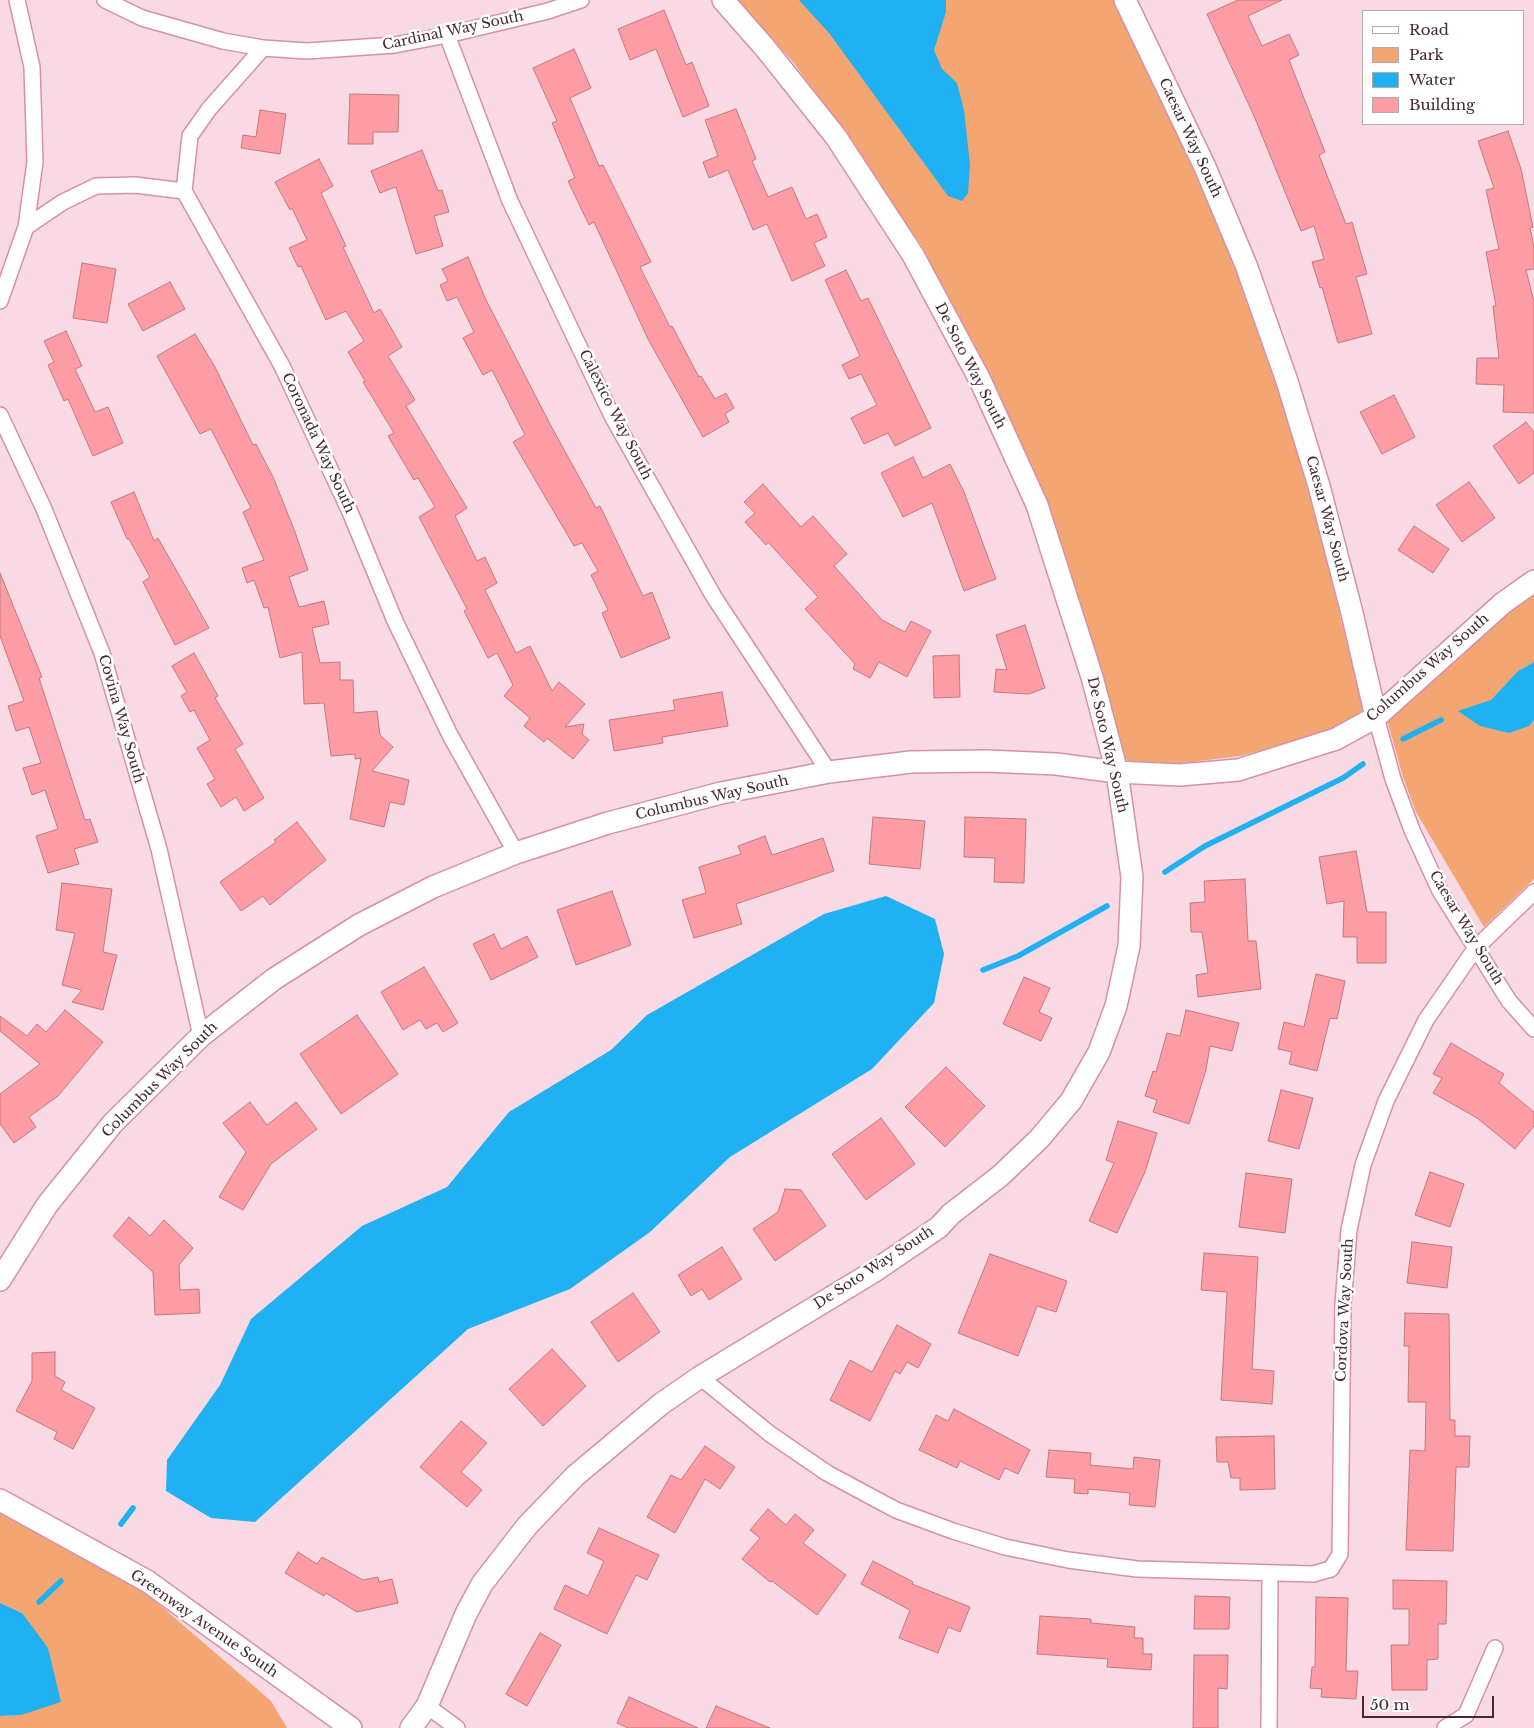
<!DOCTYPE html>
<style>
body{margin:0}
#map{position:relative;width:1534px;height:1728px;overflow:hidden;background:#f9d9e4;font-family:"Libre Baskerville",serif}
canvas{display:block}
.legend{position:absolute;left:1362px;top:10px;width:162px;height:115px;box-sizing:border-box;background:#fff;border:1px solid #b5a9ae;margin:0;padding:6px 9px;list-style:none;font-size:15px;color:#452834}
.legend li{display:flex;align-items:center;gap:10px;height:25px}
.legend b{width:25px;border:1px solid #b5a9ae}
.scale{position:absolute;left:1362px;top:1696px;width:132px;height:22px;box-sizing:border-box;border:2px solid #452834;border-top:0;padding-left:6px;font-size:15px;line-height:18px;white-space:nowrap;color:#452834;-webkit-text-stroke:4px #fff;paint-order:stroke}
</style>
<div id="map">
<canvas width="1534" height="1728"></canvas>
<ul class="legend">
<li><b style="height:6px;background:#fff"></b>Road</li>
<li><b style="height:14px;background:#f3a671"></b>Park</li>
<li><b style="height:14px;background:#1fb1f1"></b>Water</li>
<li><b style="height:14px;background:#fd9ca4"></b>Building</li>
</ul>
<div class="scale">50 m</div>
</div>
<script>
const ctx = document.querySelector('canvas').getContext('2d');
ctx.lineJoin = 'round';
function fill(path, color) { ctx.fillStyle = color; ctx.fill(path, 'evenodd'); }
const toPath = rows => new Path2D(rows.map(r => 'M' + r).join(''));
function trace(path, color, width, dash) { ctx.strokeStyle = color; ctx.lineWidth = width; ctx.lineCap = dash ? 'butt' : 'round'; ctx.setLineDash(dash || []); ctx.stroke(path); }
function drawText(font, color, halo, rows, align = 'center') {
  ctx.font = font + ' "Libre Baskerville",serif'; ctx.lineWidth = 5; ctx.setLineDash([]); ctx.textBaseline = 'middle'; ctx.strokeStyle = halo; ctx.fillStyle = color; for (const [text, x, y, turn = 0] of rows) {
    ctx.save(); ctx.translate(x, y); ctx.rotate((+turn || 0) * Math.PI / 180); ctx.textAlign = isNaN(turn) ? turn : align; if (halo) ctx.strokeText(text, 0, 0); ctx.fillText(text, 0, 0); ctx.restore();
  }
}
fill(toPath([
 [736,0,1114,0,1195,170,1236,268,1277,383,1309,488,1364,713,1335,729,1301,740,1239,756,1176,764,1133,764,1120,755,1001,403,952,304,921,245,794,63],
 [1534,590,1534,662,1518,671,1491,700,1529,726,1534,720,1534,879,1484,927,1416,812,1403,777,1387,720],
 [0,1510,139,1587,271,1701,287,1728,0,1728,0,1716,21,1715,22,1613,0,1603]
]), '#f3a671');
fill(toPath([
 [799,0,946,0,946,12,934,50,942,69,957,83,964,110,970,165,968,193,962,201,948,196,829,33],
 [1534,662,1534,720,1529,726,1509,733,1480,726,1458,711,1491,700,1518,671],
 [886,896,935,919,944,954,934,1003,872,1069,730,1157,650,1232,570,1289,468,1329,255,1522,211,1518,166,1491,167,1460,220,1385,251,1319,362,1226,447,1187,509,1112,611,1050,647,1015,824,914],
 [0,1603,22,1613,48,1648,61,1702,21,1715,0,1716]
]), '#1fb1f1');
trace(toPath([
 [1403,739,1441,720],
 [1165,872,1205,846,1343,778,1363,764],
 [983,970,1018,956,1107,906],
 [121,1524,133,1508],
 [39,1602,61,1581]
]), '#1fb1f1', 5.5);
const building = toPath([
 [1238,0,1282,0,1248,16,1262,46,1289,34,1299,55,1289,60,1325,152,1319,155,1346,224,1352,222,1367,274,1356,277,1372,334,1338,343,1322,287,1320,288,1312,262,1324,259,1314,226,1301,231,1254,116,1207,14,1238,0],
 [664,10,686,65,692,62,709,106,683,117,656,49,630,60,618,29,664,10],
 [574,49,591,88,570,98,599,166,603,165,651,262,640,267,670,327,672,326,699,377,701,376,715,399,726,393,734,408,725,414,729,422,703,437,648,339,594,222,589,225,568,181,575,178,552,123,557,121,533,68,574,49],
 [350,94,399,95,398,132,373,132,373,144,348,144,350,94],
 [736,109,756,159,752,161,768,197,792,187,806,219,817,214,827,237,814,243,825,266,792,281,767,224,753,230,728,170,709,178,703,162,718,156,705,120,736,109],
 [260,110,286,114,280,154,241,148,243,135,256,137,260,110],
 [1508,131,1521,169,1533,227,1530,228,1534,247,1534,269,1526,270,1534,302,1534,413,1503,412,1504,385,1476,384,1477,358,1499,358,1493,306,1496,306,1486,252,1499,249,1486,190,1494,188,1478,141,1508,131],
 [422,150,438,191,442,190,449,212,434,216,443,246,416,254,396,187,380,193,371,171,422,150],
 [319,159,333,186,321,193,346,246,343,247,374,313,380,309,402,347,388,356,415,400,406,406,467,508,455,516,477,561,485,557,497,583,485,590,516,653,530,646,552,691,559,682,585,704,565,727,584,724,582,734,589,740,573,759,547,738,544,742,524,726,530,718,504,696,513,685,497,653,488,658,464,611,467,609,419,517,435,507,418,478,414,480,388,436,394,433,363,382,365,381,348,352,364,341,346,311,326,320,301,266,298,267,289,248,307,240,292,208,290,210,275,182,319,159],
 [468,257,486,300,550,424,596,508,600,506,643,596,652,592,670,638,621,658,602,613,608,610,591,575,598,571,582,543,574,546,513,442,525,435,492,370,483,375,463,338,474,332,457,297,447,301,440,285,448,281,442,269,468,257],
 [82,263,116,269,107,323,73,318,82,263],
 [846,270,861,301,868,298,931,428,895,446,888,433,864,444,851,418,877,405,861,374,849,379,842,365,860,356,825,280,846,270],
 [170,282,185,309,143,331,128,304,170,282],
 [66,331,82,366,75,369,95,412,108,407,123,443,93,456,68,399,64,401,48,365,54,362,44,341,66,331],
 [195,334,215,367,253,445,256,444,273,477,295,532,308,570,289,577,299,607,324,601,329,624,312,628,320,663,340,662,340,680,353,680,354,713,377,711,380,735,393,747,372,771,409,780,404,805,390,802,384,827,350,819,361,758,355,759,355,754,331,756,324,703,304,704,302,652,280,658,268,607,264,608,254,580,247,583,242,568,264,560,243,512,251,508,211,429,200,434,157,356,195,334],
 [1394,395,1415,437,1382,454,1360,412,1394,395],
 [1526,422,1534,432,1534,473,1519,484,1493,446,1526,422],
 [913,457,923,478,950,464,964,492,996,579,964,591,932,503,903,517,881,473,913,457],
 [1469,482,1495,518,1462,542,1436,505,1469,482],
 [763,484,801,527,813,516,847,554,834,566,882,620,905,632,911,621,931,631,907,677,879,662,870,678,853,669,855,664,805,609,818,597,768,542,766,545,745,522,755,513,744,502,763,484],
 [134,492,154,541,158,538,209,628,175,645,143,582,150,577,129,539,127,539,111,502,134,492],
 [1414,526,1449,549,1433,573,1398,550,1414,526],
 [0,573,42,677,39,678,85,820,90,819,98,842,74,849,79,864,48,873,36,836,58,829,45,790,32,795,23,768,41,763,29,727,16,731,8,706,24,701,0,636,0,573],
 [1025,625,1045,688,1029,694,994,692,996,669,1007,670,996,635,1025,625],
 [194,653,218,696,215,698,243,744,235,749,264,798,244,811,236,797,221,807,207,784,215,779,197,748,210,740,194,710,190,712,181,696,187,692,172,666,194,653],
 [959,655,960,697,934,698,933,656,959,655],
 [722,692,728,726,662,737,663,743,614,751,609,720,675,710,673,700,722,692],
 [873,817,925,821,920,869,869,864,873,817],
 [965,817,1026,819,1024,883,994,882,995,858,964,857,965,817],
 [297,822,326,860,270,905,263,896,241,911,220,882,276,842,274,840,297,822],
 [765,836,772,855,823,838,834,871,736,904,742,924,694,938,682,900,706,893,699,867,741,854,738,846,765,836],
 [1356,851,1367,912,1386,912,1386,963,1357,963,1357,937,1343,937,1344,901,1327,904,1319,857,1356,851],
 [1245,879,1248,941,1256,941,1261,989,1198,997,1196,975,1208,973,1202,932,1191,932,1190,903,1205,902,1204,881,1245,879],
 [62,883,112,889,103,952,117,955,103,1010,72,1002,82,990,62,985,75,933,56,930,62,883],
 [612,891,631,945,576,965,557,910,612,891],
 [494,934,501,949,527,936,538,957,491,980,473,944,494,934],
 [424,967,458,1023,443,1032,437,1023,426,1029,420,1020,403,1030,381,992,424,967],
 [1316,974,1345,981,1337,1019,1330,1018,1317,1071,1289,1064,1292,1052,1278,1049,1284,1022,1304,1027,1316,974],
 [1024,977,1050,988,1039,1012,1052,1018,1041,1041,1003,1024,1024,977],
 [65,1010,103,1042,58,1096,29,1117,36,1127,14,1143,0,1124,0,1094,40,1064,0,1031,0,1016,27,1036,37,1024,46,1032,65,1010],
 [1186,1010,1239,1023,1232,1051,1210,1046,1206,1070,1189,1124,1153,1112,1157,1100,1145,1096,1153,1071,1156,1072,1167,1033,1180,1036,1186,1010],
 [357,1015,398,1074,341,1114,300,1054,357,1015],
 [1451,1043,1504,1074,1499,1083,1534,1112,1534,1126,1515,1149,1477,1118,1433,1093,1442,1078,1433,1074,1451,1043],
 [946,1067,985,1106,945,1147,905,1107,946,1067],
 [1281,1090,1313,1098,1299,1149,1268,1141,1281,1090],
 [250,1102,267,1125,296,1102,317,1129,271,1164,243,1210,219,1197,246,1152,223,1123,250,1102],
 [881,1118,915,1164,866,1200,832,1154,881,1118],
 [1118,1121,1157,1133,1145,1172,1117,1233,1089,1221,1114,1163,1106,1160,1118,1121],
 [1430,1172,1464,1184,1450,1227,1415,1215,1430,1172],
 [1246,1173,1292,1179,1285,1233,1239,1227,1246,1173],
 [785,1189,801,1190,826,1226,775,1261,753,1229,778,1212,785,1189],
 [129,1217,150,1236,164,1220,193,1248,179,1265,180,1290,199,1289,200,1313,155,1315,153,1272,113,1236,129,1217],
 [1412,1242,1452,1247,1447,1288,1407,1283,1412,1242],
 [722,1247,742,1279,709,1300,702,1289,691,1296,678,1275,722,1247],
 [1204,1253,1258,1257,1252,1369,1274,1371,1272,1404,1221,1400,1227,1292,1201,1290,1204,1253],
 [990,1254,1067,1281,1056,1312,1037,1306,1018,1356,958,1333,990,1254],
 [633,1293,660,1332,618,1362,591,1322,633,1293],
 [1405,1313,1449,1314,1450,1420,1455,1420,1455,1436,1470,1436,1469,1467,1456,1467,1453,1551,1406,1550,1410,1450,1425,1451,1426,1402,1408,1402,1409,1346,1404,1346,1405,1313],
 [897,1325,931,1344,918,1368,907,1362,900,1374,895,1371,870,1421,830,1400,850,1360,872,1372,897,1325],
 [552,1349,586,1386,543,1426,509,1389,552,1349],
 [55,1352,55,1376,65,1382,61,1390,95,1408,73,1449,54,1439,57,1432,16,1411,32,1381,32,1353,55,1352],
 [954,1409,1030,1450,1018,1474,1005,1468,999,1480,960,1461,957,1468,919,1450,936,1415,948,1421,954,1409],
 [461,1421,487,1443,461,1472,482,1490,467,1507,420,1467,461,1421],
 [1274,1436,1275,1489,1240,1490,1240,1478,1231,1478,1228,1462,1217,1462,1216,1437,1274,1436],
 [705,1446,735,1467,720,1489,705,1479,675,1533,647,1517,671,1475,681,1480,705,1446],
 [1049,1450,1091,1453,1090,1465,1133,1469,1134,1457,1160,1460,1155,1507,1129,1505,1130,1493,1088,1489,1088,1494,1074,1493,1075,1479,1046,1477,1049,1450],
 [768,1509,786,1525,795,1514,814,1530,803,1543,846,1575,817,1615,772,1581,770,1582,742,1559,760,1538,750,1530,768,1509],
 [599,1528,659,1555,647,1580,636,1575,607,1634,554,1609,565,1585,588,1596,604,1561,587,1553,599,1528],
 [298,1552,317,1564,322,1557,363,1580,378,1577,379,1582,392,1579,398,1603,357,1612,326,1593,324,1596,285,1573,298,1552],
 [873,1561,913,1582,912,1584,970,1607,960,1632,948,1627,938,1653,899,1638,910,1610,861,1584,873,1561],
 [1393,1580,1447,1581,1446,1624,1438,1624,1438,1659,1427,1660,1427,1690,1392,1690,1391,1645,1409,1645,1409,1609,1393,1609,1393,1580],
 [1195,1596,1230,1597,1229,1629,1194,1629,1195,1596],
 [1316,1597,1348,1598,1346,1671,1358,1671,1356,1699,1321,1697,1322,1689,1310,1688,1312,1667,1315,1667,1316,1597],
 [1040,1616,1091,1619,1091,1623,1135,1627,1134,1638,1143,1638,1143,1654,1152,1654,1151,1670,1107,1667,1108,1659,1037,1654,1040,1616],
 [540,1633,561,1645,527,1706,506,1694,540,1633],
 [1194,1655,1228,1655,1227,1689,1218,1688,1218,1728,1193,1728,1194,1655],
 [629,1697,698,1728,628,1728,617,1723,629,1697],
 [716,1706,770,1728,706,1728,716,1706]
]);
fill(building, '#fd9ca4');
trace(building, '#c4797f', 1);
const street = toPath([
 [105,0,142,18,223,41,263,48],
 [447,35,510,201,612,416,714,597,829,772],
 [184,191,282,366,350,512,395,621,450,735,516,853],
 [184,191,190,136,209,109,263,48,307,51,395,45,447,35,548,11,581,0],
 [26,227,63,202,96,186,135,185,184,191],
 [0,301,26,227,35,162,32,67,17,0],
 [0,415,44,509,102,653,159,849,201,1036],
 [1376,717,1393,779,1412,830,1440,891,1509,1001,1534,1029],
 [700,1377,770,1434,827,1473,896,1510,953,1531,1005,1547,1068,1560,1137,1569,1313,1574,1331,1569,1340,1554,1343,1304,1349,1230,1363,1165,1386,1101,1426,1020,1475,949,1534,892],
 [427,1706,457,1728],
 [1269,1728,1270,1574],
 [1445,1728,1466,1715,1495,1648]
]);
const secondary = toPath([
 [1125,0,1205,167,1246,265,1287,381,1319,486,1352,613,1376,717],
 [0,1280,47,1205,113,1123,201,1036,274,979,359,925,433,887,516,853,608,823,721,793,829,772,911,762,986,761,1056,764,1117,772,1180,775,1238,770,1336,739,1376,717,1503,603,1534,581],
 [0,1500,147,1581,351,1728],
 [411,1728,427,1706,466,1614,482,1584,527,1526,575,1476,661,1404,700,1377,873,1272,939,1227,951,1214,1000,1176,1039,1139,1071,1101,1099,1052,1116,1006,1129,946,1132,877,1117,772,1092,677,1037,505,980,380,913,255,836,137,766,49,723,0]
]);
trace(street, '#d790ab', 18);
trace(secondary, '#d790ab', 24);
trace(street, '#fff', 15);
trace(secondary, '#fff', 21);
drawText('14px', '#452834', '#fff', [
 ["Cardinal Way South",453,31,-12],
 ["Caesar Way South",1190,138,65],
 ["De Soto Way South",970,366,63],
 ["Calexico Way South",615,415,63],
 ["Coronada Way South",318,443,65],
 ["Caesar Way South",1327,519,75],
 ["Columbus Way South",1428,668,-41],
 ["Covina Way South",121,719,74],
 ["De Soto Way South",1107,745,77],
 ["Columbus Way South",712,798,-13],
 ["Caesar Way South",1466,928,59],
 ["Columbus Way South",160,1080,-45],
 ["De Soto Way South",874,1268,-33],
 ["Cordova Way South",1345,1310,-87],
 ["Greenway Avenue South",204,1624,35]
]);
</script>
